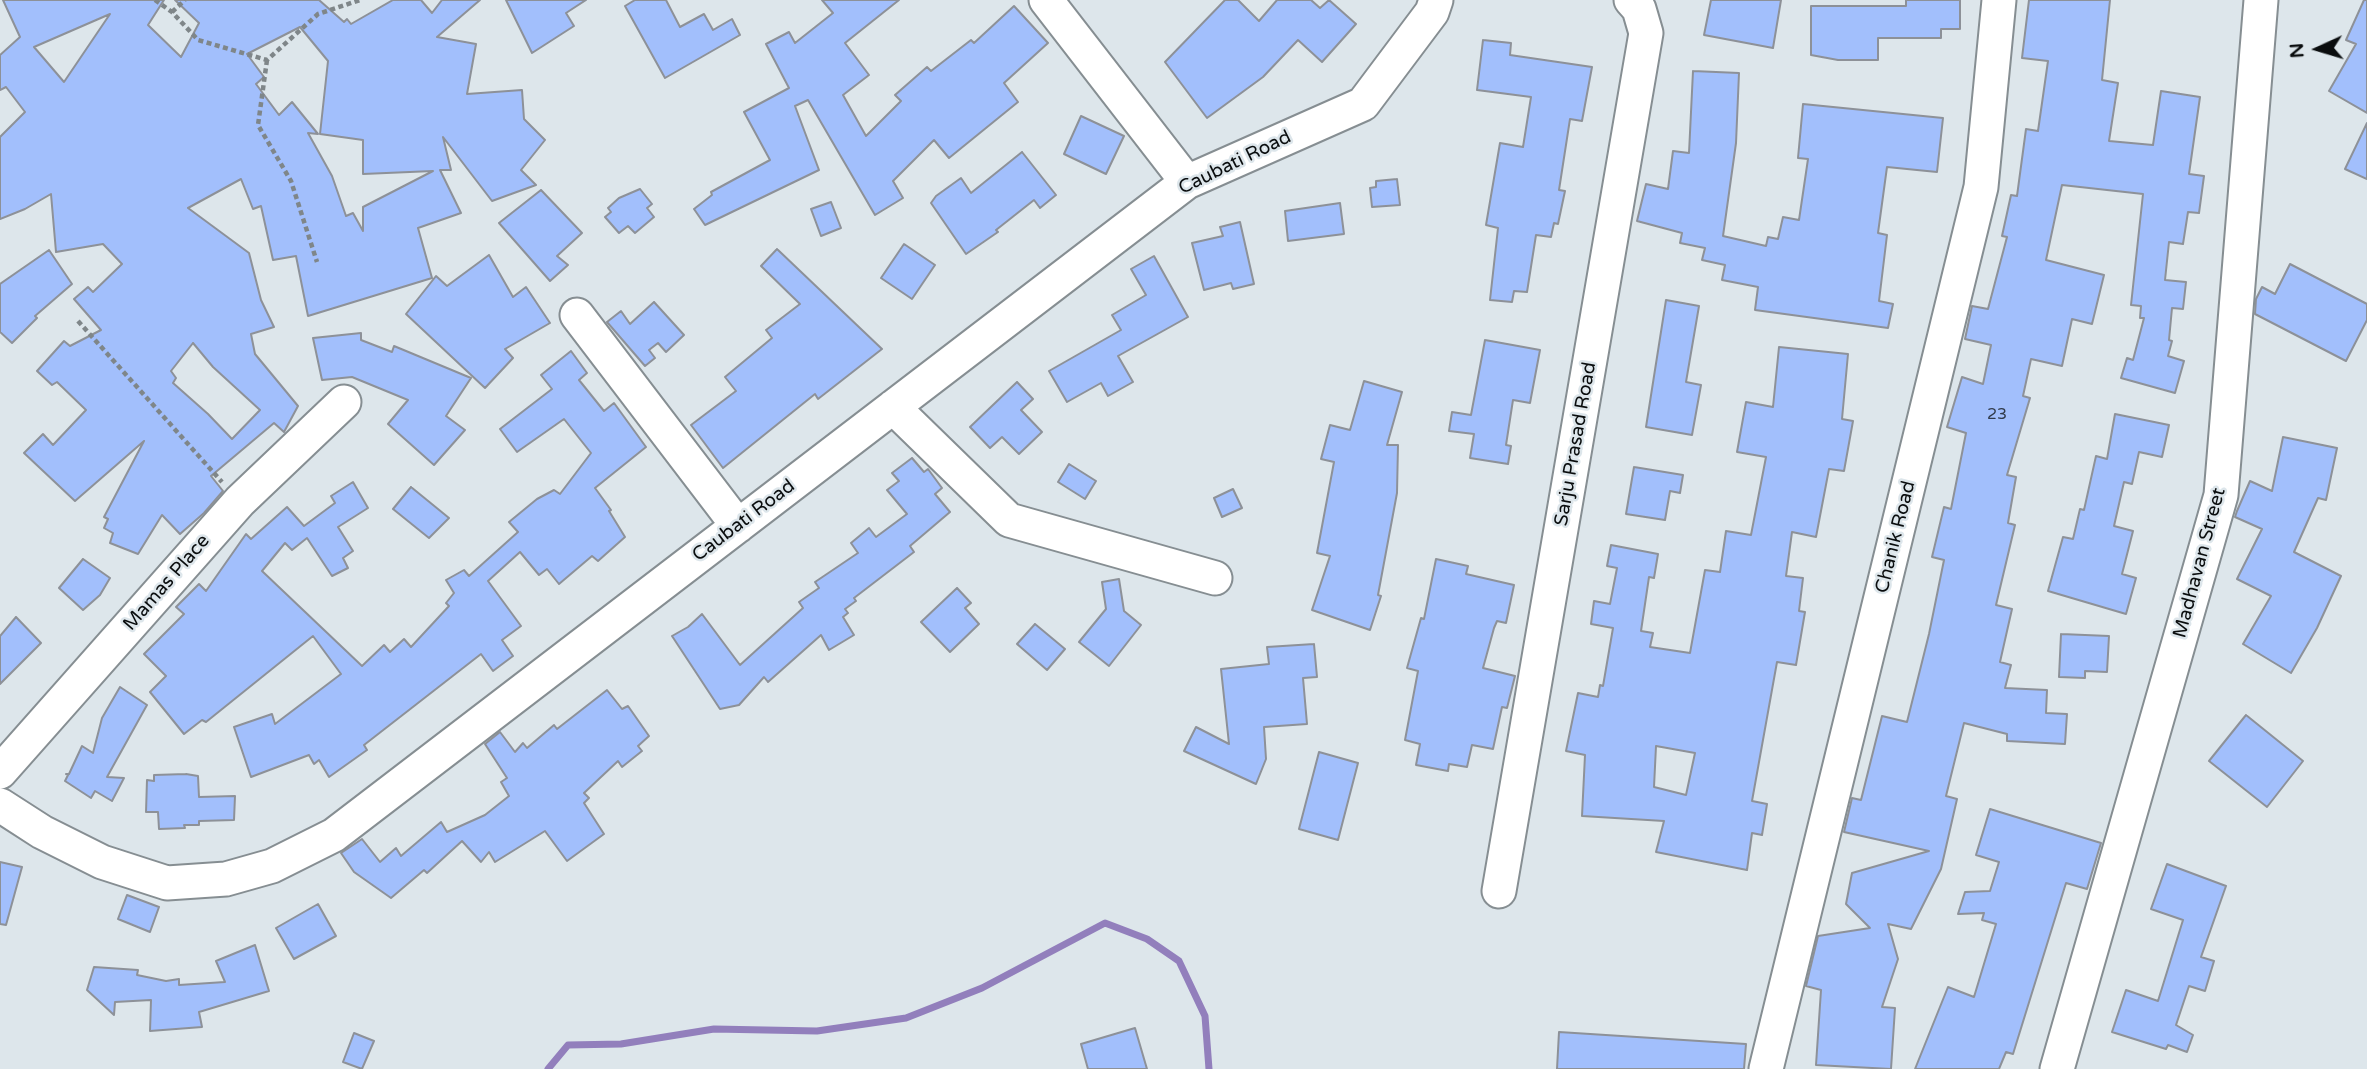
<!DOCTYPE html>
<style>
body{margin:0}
#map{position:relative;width:2367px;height:1069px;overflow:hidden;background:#dde6eb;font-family:"Varela Round",sans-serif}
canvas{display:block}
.north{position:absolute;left:2283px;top:14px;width:70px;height:70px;-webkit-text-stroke:5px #dde6eb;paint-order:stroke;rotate:266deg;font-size:19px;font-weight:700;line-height:28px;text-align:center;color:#0a0d0e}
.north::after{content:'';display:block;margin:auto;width:24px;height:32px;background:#0a0d0e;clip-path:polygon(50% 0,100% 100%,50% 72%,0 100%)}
</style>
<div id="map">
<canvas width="2367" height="1069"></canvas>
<div class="north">N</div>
</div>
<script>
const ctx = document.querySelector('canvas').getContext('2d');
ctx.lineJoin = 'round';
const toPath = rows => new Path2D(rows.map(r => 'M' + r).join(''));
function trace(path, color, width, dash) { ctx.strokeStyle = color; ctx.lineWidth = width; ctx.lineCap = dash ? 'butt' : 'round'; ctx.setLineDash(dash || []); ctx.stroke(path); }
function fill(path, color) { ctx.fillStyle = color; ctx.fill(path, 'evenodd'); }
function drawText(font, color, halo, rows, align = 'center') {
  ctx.font = font + ' "Varela Round",sans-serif'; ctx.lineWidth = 5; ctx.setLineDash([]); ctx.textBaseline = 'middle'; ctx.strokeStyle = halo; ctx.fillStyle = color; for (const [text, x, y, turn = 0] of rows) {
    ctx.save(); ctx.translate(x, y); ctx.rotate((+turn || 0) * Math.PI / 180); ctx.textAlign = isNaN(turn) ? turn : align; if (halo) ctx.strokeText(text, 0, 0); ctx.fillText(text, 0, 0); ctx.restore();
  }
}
trace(toPath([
 [548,1069,568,1045,621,1044,714,1029,817,1031,906,1018,982,988,1105,923,1147,939,1179,961,1205,1016,1209,1069]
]), '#927fbc', 7);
const building = toPath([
 [3,0,164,0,148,25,181,57,199,23,175,0,319,0,344,22,347,19,351,24,393,0,421,0,432,13,442,0,480,0,437,37,476,44,467,94,522,90,524,119,545,140,521,170,536,185,492,201,443,137,451,170,440,170,461,213,418,228,432,278,308,316,296,256,273,260,261,206,253,209,241,179,188,208,249,253,261,300,274,327,251,334,255,354,298,406,284,432,274,423,211,476,223,491,204,513,180,534,162,515,138,554,110,543,113,533,104,528,108,519,104,517,144,441,75,501,24,453,43,434,53,445,86,410,57,382,52,385,37,371,64,341,70,346,101,330,74,299,88,287,93,292,122,264,103,244,56,252,51,194,25,209,0,219,0,137,25,112,6,87,0,90,0,55,20,37,3,0],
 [110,14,64,82,34,47,110,14],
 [300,27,328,61,320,134,363,140,363,174,433,171,363,207,363,231,353,213,346,216,332,176,308,133,318,134,292,102,279,115,256,84,264,77,247,54,300,27],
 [193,343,213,367,260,410,232,439,208,414,173,383,176,378,171,371,193,343],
 [506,0,586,0,566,13,574,26,532,53,506,0],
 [635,0,666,0,680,27,704,14,713,30,732,19,740,35,665,78,625,6,635,0],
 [822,0,899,0,845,43,869,75,843,95,866,136,901,101,895,95,927,67,931,71,971,40,974,43,1014,6,1048,43,1004,83,1018,102,949,158,934,140,893,181,903,198,875,215,808,100,795,106,819,170,705,225,694,209,712,195,711,192,770,160,744,112,789,88,766,44,789,32,795,43,833,13,822,0],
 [1225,0,1238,0,1259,21,1277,0,1311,0,1320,8,1329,0,1356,24,1322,62,1298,40,1263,77,1207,118,1165,62,1225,0],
 [1711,0,1781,0,1773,48,1704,35,1711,0],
 [1906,0,1960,0,1960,29,1941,29,1941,38,1878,38,1878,60,1838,60,1811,55,1811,6,1906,6,1906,0],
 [2029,0,2110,0,2102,80,2118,83,2109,141,2153,145,2161,91,2200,97,2189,174,2204,176,2199,213,2188,212,2183,244,2169,242,2165,280,2186,282,2183,309,2172,308,2169,340,2172,341,2168,356,2184,361,2175,393,2121,378,2127,358,2133,360,2144,318,2140,318,2141,306,2131,305,2143,194,2062,185,2046,260,2104,275,2092,324,2072,319,2062,366,2031,359,2023,396,2030,398,2007,475,2016,477,2008,523,2015,525,1996,605,2012,609,2000,662,2011,665,2005,688,2047,690,2046,713,2067,714,2065,744,2007,741,2007,734,1964,723,1946,796,1957,799,1941,869,1911,929,1888,924,1898,959,1882,1007,1895,1008,1891,1069,1816,1065,1821,990,1806,986,1818,936,1870,928,1846,904,1852,873,1929,851,1844,832,1852,798,1861,800,1882,716,1907,722,1929,634,1944,560,1932,557,1944,507,1951,509,1966,433,1947,427,1962,377,1983,384,1991,345,1965,339,1972,306,1988,309,2007,237,2002,236,2011,195,2017,196,2026,129,2038,131,2048,61,2022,58,2029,0],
 [2364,0,2367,0,2367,113,2329,91,2356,44,2346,40,2364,0],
 [1483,40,1511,43,1510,55,1592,67,1582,121,1570,119,1559,190,1565,191,1558,224,1554,223,1551,237,1536,235,1527,292,1514,291,1512,302,1490,300,1498,228,1486,225,1500,143,1523,147,1531,97,1477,90,1483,40],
 [1693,71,1739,73,1736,143,1723,236,1766,246,1768,237,1778,239,1783,217,1799,220,1808,159,1798,158,1803,104,1943,118,1937,172,1887,167,1878,233,1887,235,1879,301,1893,304,1888,328,1755,310,1758,287,1722,280,1725,265,1702,260,1705,248,1680,243,1682,233,1637,221,1646,184,1668,189,1673,151,1689,153,1693,71],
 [1081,116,1124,136,1106,174,1064,154,1081,116],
 [2367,123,2367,179,2345,169,2367,123],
 [1022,152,1056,195,1040,208,1034,200,996,230,998,232,966,254,931,203,936,196,961,178,971,193,1022,152],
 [1397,179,1400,205,1372,207,1370,188,1376,187,1376,181,1397,179],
 [640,189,652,204,647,208,654,217,635,233,628,226,619,233,605,217,611,212,608,208,619,198,640,189],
 [541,190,582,233,557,256,568,265,550,281,499,223,541,190],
 [831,202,841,228,821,236,811,209,831,202],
 [1340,203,1344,234,1288,241,1285,211,1340,203],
 [1240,222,1254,284,1233,289,1231,283,1204,290,1192,243,1223,236,1220,227,1240,222],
 [904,244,935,265,912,299,881,278,904,244],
 [777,249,882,349,818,399,815,394,723,468,691,425,736,391,725,377,772,338,766,330,800,304,761,266,777,249],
 [49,250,72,284,35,316,37,318,12,343,0,332,0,284,49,250],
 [489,255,513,297,526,287,550,323,505,349,513,358,485,388,406,314,436,276,447,286,489,255],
 [1154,256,1188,317,1118,356,1133,382,1108,396,1101,383,1067,402,1049,371,1121,330,1112,315,1146,295,1131,269,1154,256],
 [2290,264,2367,304,2367,320,2346,361,2255,314,2256,299,2262,287,2275,294,2290,264],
 [1666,300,1699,306,1686,382,1701,385,1692,435,1646,427,1666,300],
 [654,302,684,335,666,352,658,343,649,350,655,358,645,366,607,322,621,311,630,324,654,302],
 [361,333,361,340,392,352,394,346,471,378,446,416,465,430,434,465,388,424,408,400,352,377,322,380,313,338,361,333],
 [1485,340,1540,350,1530,403,1513,400,1506,445,1511,446,1508,464,1470,458,1474,434,1449,431,1452,412,1471,415,1485,340],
 [1779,347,1848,354,1842,419,1853,421,1844,471,1829,469,1816,537,1792,532,1786,576,1803,578,1799,611,1805,612,1796,665,1777,662,1752,801,1767,804,1762,835,1752,833,1747,870,1656,852,1664,821,1582,816,1585,755,1566,751,1578,693,1598,697,1600,685,1603,686,1613,628,1591,624,1594,601,1610,604,1617,568,1607,566,1611,545,1658,554,1654,578,1649,577,1641,631,1653,633,1650,647,1690,653,1705,570,1720,572,1726,531,1751,535,1766,457,1737,452,1746,402,1773,407,1779,347],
 [1656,746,1695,753,1686,795,1654,787,1656,746],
 [571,351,587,373,579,380,604,411,614,403,646,447,595,488,611,510,609,511,625,537,598,561,592,556,559,584,547,569,539,575,520,552,488,581,521,626,502,640,513,656,493,671,481,654,364,745,367,750,329,777,319,760,314,764,309,755,251,777,234,727,272,714,275,724,341,674,313,636,206,722,202,720,184,734,150,692,166,676,144,654,184,614,176,607,199,584,206,591,246,534,251,539,287,507,304,526,335,503,331,496,353,482,368,508,338,527,353,551,343,558,348,568,332,576,307,538,292,550,285,543,262,571,362,666,384,645,390,652,404,639,411,647,449,606,446,603,454,593,446,580,464,570,469,576,518,532,509,522,537,499,554,490,560,494,591,453,564,419,517,452,500,429,552,389,541,375,571,351],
 [1364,381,1402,392,1387,445,1398,445,1397,493,1378,595,1381,596,1370,630,1312,610,1330,556,1317,553,1334,462,1321,459,1330,425,1350,430,1364,381],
 [1017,382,1033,399,1021,410,1042,432,1019,454,1002,437,990,448,970,427,1017,382],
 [2115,414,2169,425,2162,457,2139,452,2132,484,2124,482,2114,526,2133,531,2122,574,2136,578,2126,614,2048,591,2063,537,2073,539,2080,509,2084,510,2096,456,2107,459,2115,414],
 [2283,437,2337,448,2326,500,2318,498,2294,552,2341,576,2317,628,2291,673,2243,644,2271,596,2237,579,2262,529,2235,517,2237,511,2250,481,2272,491,2283,437],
 [912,458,924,472,928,469,942,488,935,494,950,512,910,546,914,552,854,598,856,601,845,609,848,613,843,617,854,635,829,650,821,635,768,682,764,677,739,705,720,709,672,636,688,627,702,614,740,665,803,608,799,602,819,588,815,582,858,553,851,543,869,528,876,537,907,514,887,490,899,481,892,473,912,458],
 [1069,464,1096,481,1085,499,1058,482,1069,464],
 [1634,467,1683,475,1680,493,1670,491,1665,520,1626,514,1634,467],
 [411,487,449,518,429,538,393,509,411,487],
 [1233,489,1242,508,1222,517,1214,498,1233,489],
 [83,559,110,578,100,595,83,610,59,588,83,559],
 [1436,559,1468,566,1466,574,1514,585,1506,623,1497,621,1494,628,1483,668,1515,676,1507,708,1502,707,1493,749,1472,745,1467,767,1449,764,1448,771,1416,765,1420,744,1405,740,1418,671,1407,668,1421,618,1424,619,1436,559],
 [1119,579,1124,611,1141,625,1109,666,1079,642,1106,609,1102,582,1119,579],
 [957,588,971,603,965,608,979,624,950,652,921,622,957,588],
 [16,617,41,643,0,684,0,636,16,617],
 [1035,624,1065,649,1047,670,1017,644,1035,624],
 [2061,634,2109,636,2107,672,2085,671,2085,678,2059,677,2061,634],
 [1314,644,1317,677,1303,678,1307,724,1264,727,1266,759,1256,784,1184,751,1196,727,1229,744,1221,669,1269,664,1267,647,1314,644],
 [120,687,147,705,107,777,124,778,112,801,95,791,91,798,65,781,68,775,66,774,69,774,82,746,93,753,102,718,120,687],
 [607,690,622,709,628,706,649,736,638,746,642,751,622,767,618,761,584,793,589,798,584,803,604,834,567,861,545,831,495,862,489,852,481,862,462,841,427,873,424,870,391,898,354,872,341,853,362,839,380,862,396,848,401,856,441,822,447,832,485,815,509,796,501,782,507,778,485,744,500,732,515,752,523,743,527,748,554,725,557,729,607,690],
 [2246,715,2303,761,2267,807,2209,761,2246,715],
 [1319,752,1358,763,1338,840,1299,829,1319,752],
 [186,774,198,776,199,797,235,796,234,820,199,821,199,825,184,825,185,828,159,829,158,812,146,812,147,780,154,781,154,775,186,774],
 [1990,809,2101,843,2087,889,2066,883,2013,1054,2006,1052,1999,1069,1915,1069,1948,987,1974,997,1996,924,1982,920,1984,913,1958,914,1965,892,1990,891,1999,862,1976,855,1990,809],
 [0,862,22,867,6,925,0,924,0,862],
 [2167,864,2226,886,2201,957,2214,961,2205,991,2189,986,2176,1025,2193,1035,2187,1052,2168,1045,2166,1049,2112,1032,2126,990,2158,1001,2183,920,2151,909,2167,864],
 [127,895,159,907,150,932,118,919,127,895],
 [318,904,336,936,294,959,276,928,318,904],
 [255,945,269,991,199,1012,202,1027,150,1031,151,1000,115,1002,114,1015,87,990,94,967,138,970,137,975,166,981,179,979,179,985,225,982,216,961,255,945],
 [1135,1028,1147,1069,1088,1069,1081,1044,1135,1028],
 [1559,1032,1746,1044,1744,1069,1557,1069,1559,1032],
 [354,1033,374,1041,362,1069,343,1062,354,1033]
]);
fill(building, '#a2bffc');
trace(building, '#8d9198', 2);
const minor = toPath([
 [1046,0,1187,182],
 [577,315,738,526],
 [893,407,1009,520,1215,578],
 [0,772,240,501,344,402],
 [0,805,42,832,102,862,167,883,226,879,272,866,334,835,1187,182,1363,104,1432,12,1436,0],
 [1499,891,1646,33,1639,9,1631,0],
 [1766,1069,1981,187,1999,0],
 [2057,1069,2221,495,2261,0]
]);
trace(minor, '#868e92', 37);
trace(toPath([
 [155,0,172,12,198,40,267,60,318,14,360,0],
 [172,12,185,0],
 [267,60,258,125,291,181,317,262],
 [78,321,222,482]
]), '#7f8689', 4.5, [5, 3.5]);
trace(minor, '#fff', 33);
drawText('16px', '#303a4a', null, [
 ["23",1997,415]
]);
drawText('19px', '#0a0d0e', '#dde6eb', [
 ["Caubati Road",1235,163,-26],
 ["Sarju Prasad Road",1576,444,-80],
 ["Caubati Road",744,521,-37],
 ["Chanik Road",1896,537,-76],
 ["Madhavan Street",2200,563,-75],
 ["Mamas Place",167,583,-49]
]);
</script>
